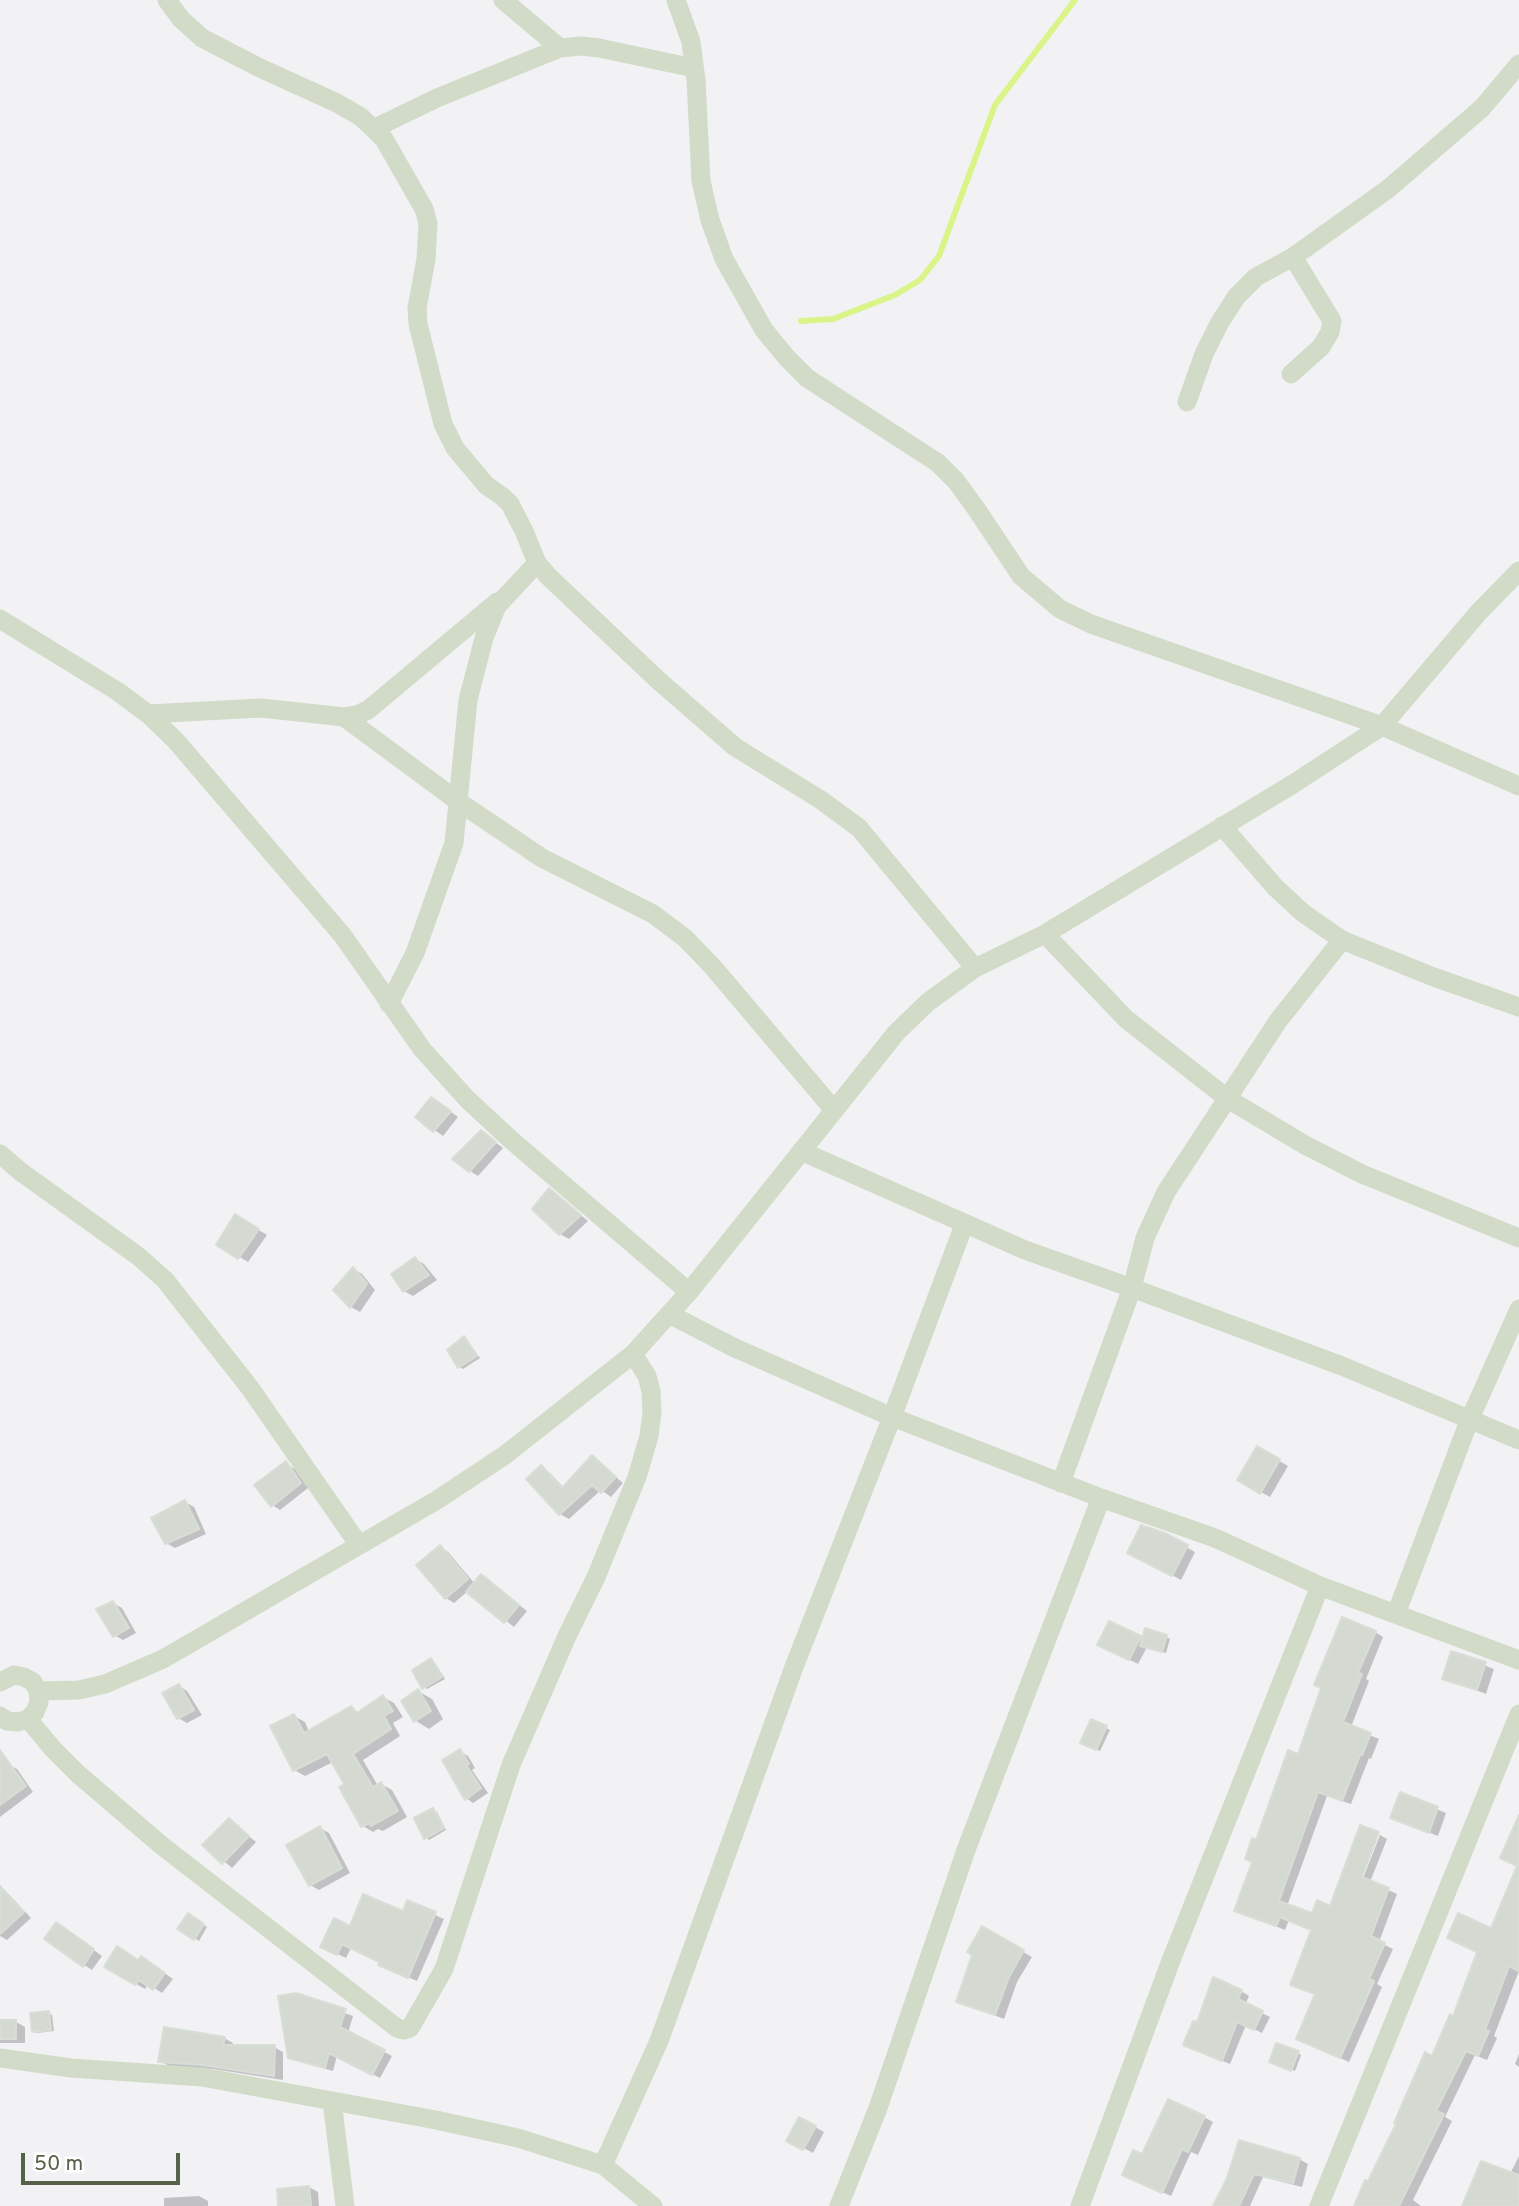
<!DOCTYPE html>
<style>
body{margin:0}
#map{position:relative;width:1519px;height:2206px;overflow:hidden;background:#f2f2f5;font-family:Overpass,sans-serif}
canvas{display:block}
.scale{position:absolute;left:21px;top:2153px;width:159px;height:32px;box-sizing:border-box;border:4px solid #556248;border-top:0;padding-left:9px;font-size:21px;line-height:24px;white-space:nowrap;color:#556248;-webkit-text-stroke:5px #fff;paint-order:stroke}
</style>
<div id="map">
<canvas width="1519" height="2206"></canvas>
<div class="scale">50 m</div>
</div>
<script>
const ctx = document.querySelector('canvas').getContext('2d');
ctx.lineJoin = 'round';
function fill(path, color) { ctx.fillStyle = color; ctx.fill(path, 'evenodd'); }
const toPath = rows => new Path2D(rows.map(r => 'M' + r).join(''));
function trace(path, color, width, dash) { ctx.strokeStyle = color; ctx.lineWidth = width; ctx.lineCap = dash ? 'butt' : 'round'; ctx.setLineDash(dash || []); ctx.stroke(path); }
fill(toPath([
 [440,1104,458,1117,443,1136,417,1117],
 [482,1132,503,1148,478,1176,470,1171],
 [558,1196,588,1221,569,1239,560,1234,535,1209],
 [235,1216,267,1235,248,1262,218,1244],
 [415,1259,424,1264,437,1280,413,1296,404,1291],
 [354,1269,362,1274,375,1290,360,1312,351,1307,336,1290],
 [465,1338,480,1358,463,1369,459,1367],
 [1257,1448,1288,1466,1270,1497,1239,1480],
 [592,1457,623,1483,611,1497,601,1490,569,1519,560,1514,542,1468,550,1473,564,1488],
 [286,1464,295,1469,308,1488,280,1510,272,1505],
 [185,1502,194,1507,206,1534,175,1548,166,1543],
 [1164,1535,1195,1552,1181,1580,1138,1557],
 [440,1547,448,1552,475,1584,482,1576,527,1611,514,1627,468,1591,454,1603,446,1598],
 [113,1603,122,1608,136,1633,123,1640,114,1635],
 [1109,1623,1144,1640,1166,1637,1170,1639,1166,1653,1147,1647,1138,1664,1108,1649],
 [1375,1632,1383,1637,1366,1679,1369,1681,1351,1727,1379,1739,1371,1759,1369,1758,1351,1804,1327,1796,1287,1906,1313,1915,1331,1908,1357,1885,1360,1886,1380,1835,1387,1839,1370,1882,1397,1894,1379,1942,1393,1949,1377,1984,1382,1987,1349,2062,1306,2043,1316,1995,1301,1989,1313,1930,1289,1920,1285,1930,1236,1910,1254,1862,1257,1842,1299,1757],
 [1453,1653,1494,1669,1486,1694,1444,1678],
 [431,1661,435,1663,445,1679,427,1689,424,1687],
 [179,1686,187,1691,202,1715,187,1723,178,1718],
 [418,1691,432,1699,443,1719,429,1729,416,1721],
 [383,1697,394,1703,403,1717,393,1723,400,1736,363,1760,378,1786,381,1784,392,1790,407,1817,383,1831,378,1829,373,1832,363,1826,347,1784,333,1762,305,1776,294,1770,294,1716,305,1722,309,1732,351,1708,360,1713],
 [1091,1721,1110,1730,1100,1751,1082,1742],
 [460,1752,468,1756,475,1768,472,1770,488,1793,473,1803,466,1798],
 [8,1764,17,1769,33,1792,0,1817,0,1770],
 [1401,1795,1446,1813,1438,1836,1392,1818],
 [433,1810,437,1812,446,1830,429,1840,426,1837],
 [229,1820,256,1842,232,1868,205,1845],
 [320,1828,329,1833,350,1873,319,1890,310,1885],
 [1519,1836,1519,1971,1494,2036,1497,2038,1487,2060,1475,2055,1445,2117,1452,2121,1413,2200,1421,2206,1356,2206,1454,2018,1519,1866],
 [0,1885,31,1918,7,1940,0,1936],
 [408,1903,444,1919,417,1981,389,1969,381,1962,351,1948,346,1958,331,1951,351,1928,404,1913],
 [189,1915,207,1927,199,1941,180,1928],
 [982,1928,1032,1957,1017,1982,1004,2019,958,2001],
 [65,1929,102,1956,92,1970,84,1965],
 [139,1962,150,1963,173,1979,162,1993,148,1984,145,1989,106,1967],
 [1241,1991,1249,1996,1245,2005,1270,2017,1262,2033,1246,2025,1230,2064,1193,2049,1198,2024],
 [296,1995,353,2016,348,2033,392,2056,380,2078,337,2056,333,2071,298,2061,289,2056],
 [48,2013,52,2015,54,2031,37,2033,34,2031],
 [0,2022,16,2022,25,2027,25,2043,0,2043],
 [224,2038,233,2043,232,2046,274,2047,283,2052,283,2080,213,2069,169,2066,160,2061],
 [1298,2053,1301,2055,1295,2071,1275,2063],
 [1519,2054,1519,2067,1515,2064],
 [1204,2117,1213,2122,1198,2155,1191,2152,1171,2196,1133,2179,1143,2156],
 [800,2119,824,2132,813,2153,789,2140],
 [1519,2156,1519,2206,1464,2206,1510,2174],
 [1299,2159,1308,2164,1302,2187,1263,2177,1250,2206,1215,2206,1228,2179],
 [309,2187,318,2192,319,2206,280,2206],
 [199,2196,208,2201,208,2206,164,2206,164,2198]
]), '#0003');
trace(toPath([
 [801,321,833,319,895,295,920,280,939,256,995,105,1075,0]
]), '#dbf489', 6);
const building = toPath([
 [431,1097,451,1111,433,1132,415,1117,431,1097],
 [481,1130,496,1142,469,1172,452,1159,481,1130],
 [549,1188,581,1215,559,1235,532,1209,549,1188],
 [235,1214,259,1229,238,1259,216,1245,235,1214],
 [415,1257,429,1275,403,1292,391,1274,415,1257],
 [353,1267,367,1284,350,1308,333,1290,353,1267],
 [464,1336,477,1356,458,1368,447,1350,464,1336],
 [1257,1446,1280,1459,1260,1494,1237,1480,1257,1446],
 [592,1455,616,1477,601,1493,592,1485,559,1515,526,1479,541,1465,562,1488,592,1455],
 [286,1461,301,1483,271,1507,254,1485,286,1461],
 [185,1500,199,1529,165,1544,151,1518,185,1500],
 [1141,1525,1165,1533,1188,1545,1172,1576,1127,1553,1141,1525],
 [440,1545,468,1579,445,1599,416,1565,440,1545],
 [481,1574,519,1605,504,1623,466,1592,481,1574],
 [113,1601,129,1628,113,1637,96,1609,113,1601],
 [1342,1617,1376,1631,1358,1673,1362,1674,1343,1722,1371,1733,1362,1755,1360,1755,1342,1801,1318,1792,1279,1901,1312,1913,1317,1900,1330,1906,1360,1825,1379,1832,1362,1877,1389,1888,1371,1936,1385,1943,1369,1979,1374,1981,1340,2058,1296,2039,1315,1994,1290,1985,1311,1930,1280,1917,1276,1926,1234,1911,1252,1862,1245,1859,1252,1838,1256,1840,1288,1750,1298,1754,1321,1688,1314,1685,1342,1617],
 [1109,1621,1141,1636,1129,1660,1097,1645,1109,1621],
 [1145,1628,1167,1635,1162,1652,1140,1646,1145,1628],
 [1451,1651,1486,1662,1477,1690,1442,1679,1451,1651],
 [431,1658,442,1677,422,1689,412,1670,431,1658],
 [179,1684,194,1710,177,1719,162,1693,179,1684],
 [418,1689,431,1711,414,1722,401,1701,418,1689],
 [383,1695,393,1711,384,1716,391,1729,353,1754,373,1787,381,1782,398,1811,371,1826,369,1823,361,1827,339,1787,344,1784,327,1754,293,1771,270,1726,294,1714,304,1733,351,1706,357,1713,383,1695],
 [1091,1719,1107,1726,1096,1750,1080,1743,1091,1719],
 [460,1749,469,1764,466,1765,481,1788,465,1800,442,1760,460,1749],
 [0,1750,26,1786,0,1805,0,1750],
 [1400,1792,1438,1807,1429,1833,1390,1818,1400,1792],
 [433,1808,444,1828,424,1839,414,1818,433,1808],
 [1519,1815,1519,1971,1509,1966,1485,2030,1489,2031,1478,2056,1466,2051,1436,2111,1444,2114,1399,2206,1354,2206,1365,2180,1368,2181,1396,2124,1394,2123,1425,2052,1432,2056,1450,2014,1453,2016,1477,1952,1447,1938,1458,1913,1491,1928,1517,1866,1500,1858,1519,1815],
 [229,1818,249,1836,222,1864,202,1845,229,1818],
 [320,1826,342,1868,309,1886,286,1845,320,1826],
 [0,1887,24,1912,0,1934,0,1887],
 [363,1894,403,1911,407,1900,436,1912,408,1978,378,1965,379,1962,342,1944,337,1955,320,1947,334,1918,350,1926,363,1894],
 [188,1913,204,1924,194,1940,177,1929,188,1913],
 [56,1922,94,1949,83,1967,44,1939,56,1922],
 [982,1926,1024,1950,1009,1977,995,2015,956,2002,972,1955,967,1952,982,1926],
 [117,1946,138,1960,141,1956,165,1973,153,1990,139,1980,135,1985,104,1967,117,1946],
 [1213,1977,1242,1990,1238,1999,1263,2011,1254,2030,1237,2022,1222,2061,1183,2045,1193,2021,1197,2022,1213,1977],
 [296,1993,346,2009,340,2027,385,2050,372,2075,329,2053,325,2068,288,2058,278,1996,296,1993],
 [49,2011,51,2030,32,2032,30,2013,49,2011],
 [0,2020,16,2020,16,2039,0,2039,0,2020],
 [164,2027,225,2037,223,2045,275,2045,274,2076,203,2065,158,2062,164,2027],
 [1276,2043,1299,2051,1291,2071,1269,2062,1276,2043],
 [1168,2099,1205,2116,1188,2152,1182,2149,1162,2193,1122,2175,1133,2150,1142,2154,1168,2099],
 [799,2117,816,2126,803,2150,786,2141,799,2117],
 [1239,2140,1300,2158,1293,2183,1254,2174,1239,2206,1213,2206,1227,2178,1239,2140],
 [1481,2161,1519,2175,1519,2206,1462,2206,1481,2161],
 [309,2186,311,2206,278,2206,277,2189,309,2186]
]);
fill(building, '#d4dad1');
trace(building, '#d8ded6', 2);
trace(toPath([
 [167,0,181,19,202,38,260,68,337,103,361,117,384,139,424,209,428,223,426,259,417,308,418,324,443,424,455,448,486,485,503,497,510,504,524,531,537,563,549,577,659,681,735,747,821,800,859,828,975,968],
 [503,0,560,48],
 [676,0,691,42,696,80,701,181,710,220,724,259,764,330,787,358,807,378,938,463,956,481,977,510,1021,576,1060,609,1091,624,1382,726,1519,786],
 [375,128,437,98,560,48,581,46,599,48,694,68],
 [1291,374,1321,347,1330,332,1332,321,1293,257],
 [1187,402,1204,354,1220,322,1237,296,1256,277,1293,257,1388,189,1482,108,1519,64],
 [0,619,117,691,148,714,176,741,343,936,422,1049,467,1099,510,1139,689,1292],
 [148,714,261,708,344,717,357,715,368,710,497,602],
 [344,717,459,802,542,858,653,914,685,938,712,966,834,1110],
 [1222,826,1275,887,1303,913,1342,940,1431,976,1519,1007],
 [1045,934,1126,1019,1228,1099,1305,1145,1362,1174,1519,1238],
 [389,1004,415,953,454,843,468,700,484,638,497,606,537,563],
 [801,1151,1025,1250,1132,1288,1342,1366,1519,1440],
 [0,1154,21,1172,138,1256,165,1280,250,1388,359,1545],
 [669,1314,735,1348,892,1417,1101,1498,1215,1538,1320,1586,1519,1660],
 [1061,1483,1132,1288,1145,1238,1166,1192,1278,1021,1342,940],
 [1396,1614,1469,1421,1519,1309],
 [0,1682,14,1675,24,1677,33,1682,38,1691,39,1702,35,1712,28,1719,18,1722,7,1721,0,1716],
 [38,1691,79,1690,105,1684,163,1659,437,1500,505,1455,633,1354,689,1292,896,1033,928,1002,975,968,1045,934,1293,784,1382,726,1478,613,1519,571],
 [28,1719,53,1749,78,1774,161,1845,397,2028,404,2030,410,2028,444,1969,511,1765,567,1636,596,1577,637,1477,649,1436,652,1412,651,1391,647,1376,633,1354],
 [0,2058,71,2068,202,2077,436,2120,518,2138,603,2165,653,2206],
 [332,2101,345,2206],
 [603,2165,659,2041,794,1667,892,1417,964,1225],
 [839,2206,878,2108,966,1850,1101,1498],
 [1080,2206,1170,1963,1320,1586],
 [1319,2206,1519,1714]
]), '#d1dbc8', 19);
</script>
